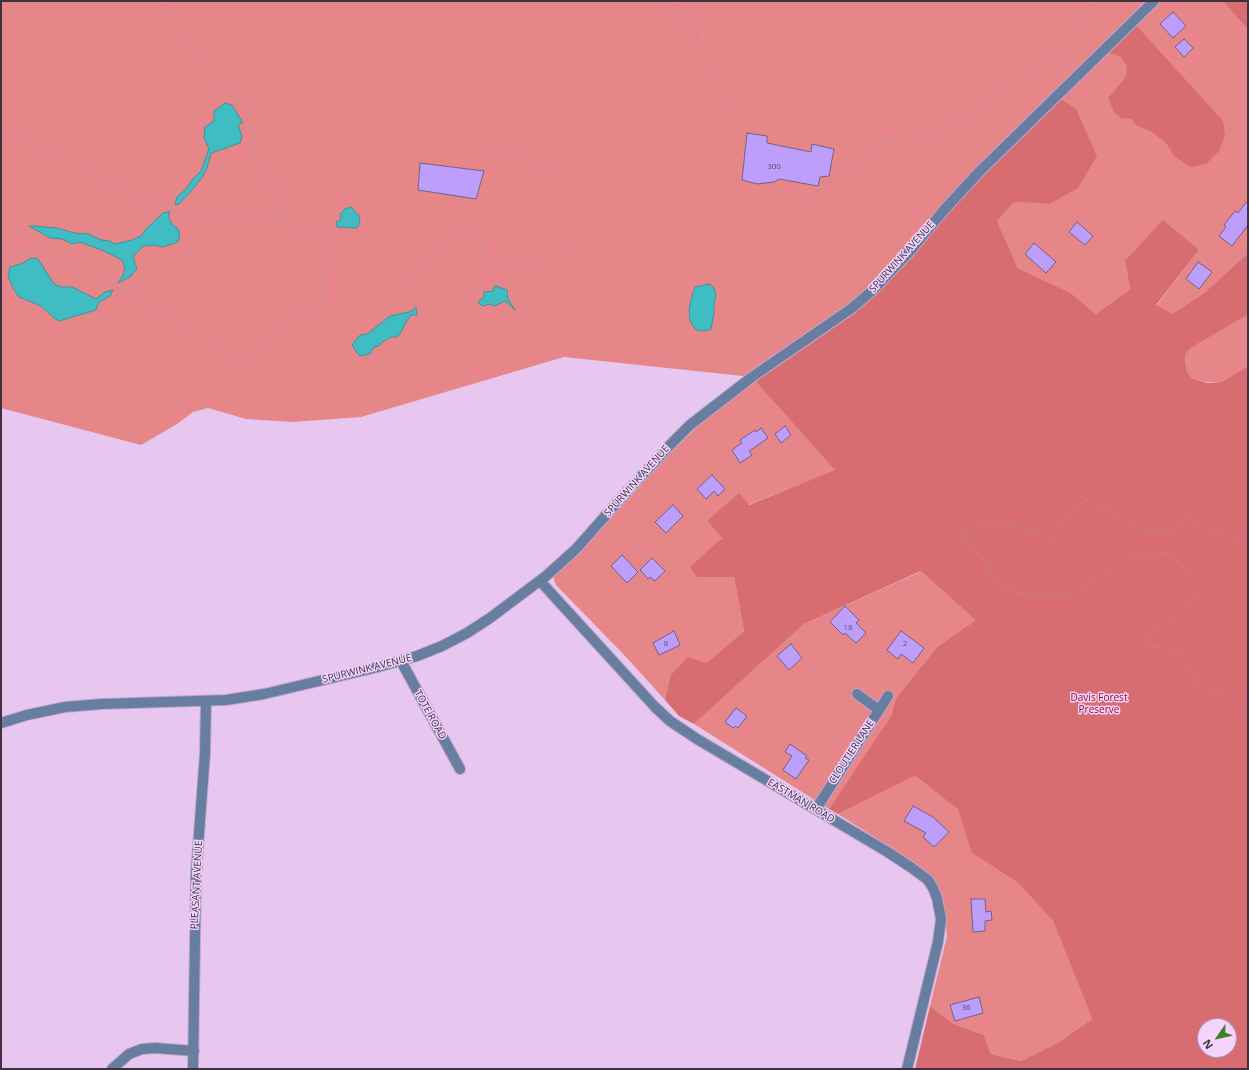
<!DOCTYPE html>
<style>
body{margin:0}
#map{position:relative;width:1249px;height:1070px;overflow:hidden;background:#e7c7f0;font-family:"Open Sans",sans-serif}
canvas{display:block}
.frame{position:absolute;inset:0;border:2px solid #3e3141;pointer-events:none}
.north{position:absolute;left:1197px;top:1018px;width:40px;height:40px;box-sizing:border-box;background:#f4d4fd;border:1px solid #ab93b2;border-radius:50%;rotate:236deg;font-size:11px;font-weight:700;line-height:16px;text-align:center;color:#3e3141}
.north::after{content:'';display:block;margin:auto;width:14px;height:18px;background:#3c8126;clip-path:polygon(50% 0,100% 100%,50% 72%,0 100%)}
</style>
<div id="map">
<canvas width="1249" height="1070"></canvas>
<div class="frame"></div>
<div class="north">N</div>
</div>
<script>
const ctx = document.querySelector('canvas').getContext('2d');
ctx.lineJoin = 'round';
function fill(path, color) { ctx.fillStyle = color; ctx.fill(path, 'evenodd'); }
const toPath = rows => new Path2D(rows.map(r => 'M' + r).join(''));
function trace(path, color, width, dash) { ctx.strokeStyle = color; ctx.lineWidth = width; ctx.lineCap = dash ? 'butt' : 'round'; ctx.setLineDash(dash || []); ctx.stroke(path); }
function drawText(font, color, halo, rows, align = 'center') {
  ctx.font = font + ' "Open Sans",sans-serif'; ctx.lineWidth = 3; ctx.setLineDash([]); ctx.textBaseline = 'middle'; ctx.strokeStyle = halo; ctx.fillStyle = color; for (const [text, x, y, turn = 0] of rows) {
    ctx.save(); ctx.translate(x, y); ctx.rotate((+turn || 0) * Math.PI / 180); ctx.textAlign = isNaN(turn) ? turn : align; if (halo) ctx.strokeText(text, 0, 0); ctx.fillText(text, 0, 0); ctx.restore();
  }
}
fill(toPath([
 [1,1,1154,1,980,171,1248,1069,1166,1069,1172,975,972,853,1018,883,1053,921,1092,1019,1059,1042,1021,1061,991,1054,984,1035,952,1023,930,1006,947,936,945,914,942,900,926,873,918,865,838,814,915,776,930,788,879,735,829,809,694,724,804,624,920,572,834,471,707,521,722,537,697,577,734,577,744,631,706,663,670,676,665,700,627,658,556,585,553,577,555,573,580,551,673,450,708,416,756,381,777,361,752,377,564,357,361,417,292,422,246,419,208,408,193,412,177,424,141,445,1,408],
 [975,621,882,730,891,716,896,698,937,647],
 [1205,1026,1229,1026,1229,1050,1205,1050],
 [1158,1,1223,1,1248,30,1248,253,1204,293,1172,314,1156,306,1199,250,1125,261,1130,289,1096,314,1071,293,1018,268,997,221,1014,202,1049,204,1059,98],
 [1246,314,1248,314,1248,366,1223,381,1217,383,1199,381,1192,378,1187,372,1185,360,1186,353,1191,348]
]), '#e78688');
fill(toPath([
 [1223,1,1248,1,1248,30],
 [1135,24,1223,121,1225,136,1219,151,1206,164,1191,167,1175,157,1166,143,1152,132,1136,125,1131,119,1121,118,1114,112,1108,98,1126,77,1127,66,1121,57,1106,52],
 [1057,97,1076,109,1097,156,1078,188,1049,204,1014,202,997,221,1018,268,1071,293,1096,314,1130,289,1125,261,1163,220,1199,250,1156,305,1172,314,1204,293,1248,253,1248,314,1191,348,1186,353,1185,360,1187,372,1192,378,1199,381,1208,383,1217,383,1223,381,1248,366,1248,1069,915,1069,930,1006,952,1023,984,1035,991,1054,1021,1061,1059,1042,1092,1019,1053,921,1018,883,972,853,958,809,915,776,838,814,829,809,891,716,896,698,937,647,976,620,921,571,804,624,694,724,679,716,665,700,670,676,688,657,706,663,744,631,734,577,697,577,690,567,722,538,707,521,739,493,749,505,835,470,752,377,852,308],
 [1205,1026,1229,1026,1229,1050,1205,1050]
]), '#d86d71');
const water = toPath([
 [225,103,232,105,243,123,238,124,242,137,240,143,211,153,208,165,203,176,193,189,179,204,175,205,177,197,186,189,192,180,201,171,209,149,204,137,205,127,214,121,214,111,225,103],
 [351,207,359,216,360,222,357,228,337,227,336,222,341,220,340,214,345,209,351,207],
 [169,212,169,218,172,224,178,229,180,235,178,242,163,247,155,245,144,246,134,255,134,261,137,268,130,277,118,283,123,275,125,268,122,260,104,251,80,242,72,244,62,239,50,238,29,226,35,226,57,228,74,233,89,234,101,240,110,241,115,244,132,240,141,236,147,228,163,213,169,212],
 [31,258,38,259,54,284,61,287,72,287,96,299,105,292,113,290,110,296,98,303,96,310,59,321,54,318,41,306,19,297,13,288,8,276,10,267,23,263,31,258],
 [709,284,714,288,716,295,714,304,714,313,711,329,705,331,696,330,690,321,689,309,692,296,695,287,709,284],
 [496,286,507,290,508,299,515,310,505,301,495,306,490,304,483,306,478,303,481,299,484,297,484,292,493,291,494,287,496,286],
 [416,308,417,315,411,315,406,322,400,334,396,337,391,337,381,343,379,346,374,347,370,354,360,356,355,350,352,345,360,335,367,334,390,316,409,312,416,308]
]);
fill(water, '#40bdc3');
trace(water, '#3f939c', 1);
const building = toPath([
 [1173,12,1186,26,1173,38,1160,24,1173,12],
 [1184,39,1193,48,1184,57,1175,47,1184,39],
 [747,133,767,136,767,143,811,152,812,144,834,149,829,176,820,177,818,186,779,179,774,182,757,184,742,180,747,133],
 [420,163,484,171,476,199,418,190,420,163],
 [1248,200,1248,225,1232,246,1219,236,1226,227,1224,225,1235,211,1238,213,1248,200],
 [1077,222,1093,236,1085,245,1069,232,1077,222],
 [1034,243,1056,262,1046,273,1025,254,1034,243],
 [1198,262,1212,272,1199,289,1186,279,1198,262],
 [785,426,791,435,781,443,775,434,785,426],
 [761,428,768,438,749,451,752,455,740,463,732,450,742,443,740,440,755,430,756,432,761,428],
 [712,475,725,489,718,496,714,491,706,499,697,489,712,475],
 [673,505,683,516,666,533,655,522,673,505],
 [622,555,638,572,627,583,611,566,622,555],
 [652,558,665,571,655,581,650,577,648,579,640,570,652,558],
 [845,606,859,620,856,623,866,633,856,643,845,633,843,635,830,622,845,606],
 [674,631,680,645,659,655,653,643,674,631],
 [901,631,924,648,913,663,901,654,898,659,887,650,901,631],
 [791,644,802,658,789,670,777,656,791,644],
 [736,708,747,716,738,728,735,726,733,728,725,722,736,708],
 [790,744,807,756,805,758,809,760,796,779,783,770,792,756,785,752,790,744],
 [913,806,933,817,949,832,934,847,923,837,926,833,904,821,913,806],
 [971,899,985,899,986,912,991,911,992,920,985,921,985,931,973,932,971,899],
 [979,997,983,1013,955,1021,950,1005,979,997]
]);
fill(building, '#be9efb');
trace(building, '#70628b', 1);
const minor = toPath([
 [540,581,655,707,670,721,697,739,886,851,912,868,928,880,933,888,937,898,941,919,938,942,907,1069],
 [401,661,460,769],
 [857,694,879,710],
 [1,723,27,715,65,707,102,704,226,700,264,694,378,667,417,656,442,646,467,633,490,618,546,576,576,549,623,496,667,448,690,425,752,377,852,308,873,290,910,251,944,210,980,171,1154,1],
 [816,809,888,696],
 [112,1069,129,1054,142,1049,155,1048,194,1051],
 [193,1069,196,874,205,753,206,701]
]);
trace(minor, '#c2a6ca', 12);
trace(toPath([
 [661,1,679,14,697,40,698,44,705,59,721,88,729,119],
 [674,1,678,13],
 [697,38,702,1],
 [1,130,40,145,153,203,176,211,197,216,234,218,254,211,280,220,283,189,269,185,261,177,255,160,255,139,252,123,242,103,211,77,192,50,165,1],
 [481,158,496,147,516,152,563,173],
 [795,200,820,190,848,166,882,141,902,145,928,138,958,121,995,92,1039,69,1065,50,1092,1],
 [1,255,19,255,40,251,97,275,186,328,212,344,237,363,250,360,265,338,280,319,321,303,322,269,329,237,323,227,303,227,280,220],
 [396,282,409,276,420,268,431,254,442,243,456,232,468,230,478,236,482,244,482,261,486,266,538,259,572,252],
 [1248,544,1203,526,1185,517,1171,532,1139,529,1112,512,1087,500,1070,510,1053,539,1019,526,985,523,958,533,988,565,995,585,1018,593,1069,595,1125,560,1165,552,1202,582,1186,612,1150,631,1147,644,1181,653,1198,684,1228,696,1248,712]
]), '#a88fae', 2, [1, 3]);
trace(minor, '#677ea1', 10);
drawText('8px', '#5e4c70', null, [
 ["300",774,167],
 ["18",848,628],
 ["8",666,644],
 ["2",905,644],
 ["36",966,1008]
]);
drawText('10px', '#3e3141', '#f4d4fd', [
 ["SPURWINK AVENUE",902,257,-48],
 ["SPURWINK AVENUE",637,481,-48],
 ["SPURWINK AVENUE",367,669,-14],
 ["TOTE ROAD",430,715,61],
 ["CLOUTIER LANE",852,752,-57],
 ["EASTMAN ROAD",801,801,31],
 ["PLEASANT AVENUE",197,885,-87]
]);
drawText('10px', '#930a27', '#f4d4fd', [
 ["Davis Forest",1099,698],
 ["Preserve",1099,710]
]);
</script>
